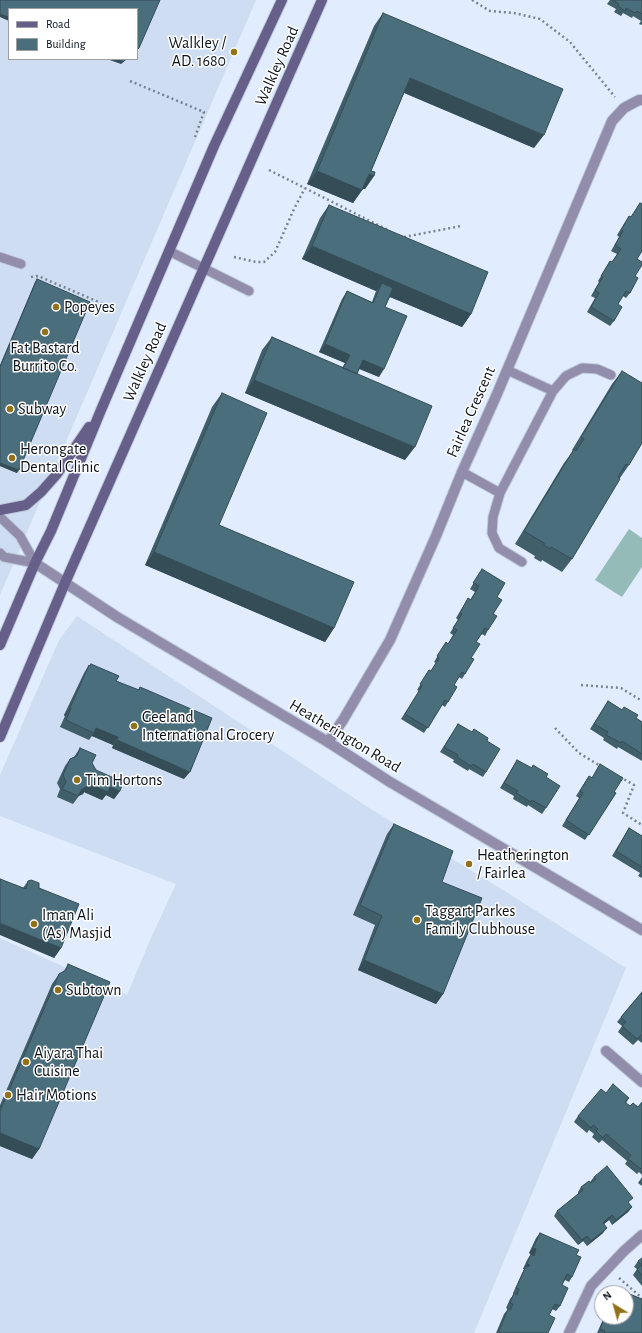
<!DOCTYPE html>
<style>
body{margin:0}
#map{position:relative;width:642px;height:1333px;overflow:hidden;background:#e1edff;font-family:"Alegreya Sans",sans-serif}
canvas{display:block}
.legend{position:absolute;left:8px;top:8px;width:130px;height:52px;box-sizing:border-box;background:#fff;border:1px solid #9d9fa3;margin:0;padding:5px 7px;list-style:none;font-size:12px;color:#091019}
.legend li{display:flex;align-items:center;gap:8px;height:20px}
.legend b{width:20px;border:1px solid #9d9fa3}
.north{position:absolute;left:594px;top:1285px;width:40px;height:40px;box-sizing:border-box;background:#fff;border:1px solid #9d9fa3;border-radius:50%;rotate:323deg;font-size:11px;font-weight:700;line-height:16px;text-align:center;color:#091019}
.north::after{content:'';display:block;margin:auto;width:14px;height:18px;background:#917218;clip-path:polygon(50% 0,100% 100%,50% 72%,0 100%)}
</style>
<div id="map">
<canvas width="642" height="1333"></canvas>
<ul class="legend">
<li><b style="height:5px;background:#665f8a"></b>Road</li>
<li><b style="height:11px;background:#4b6e7c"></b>Building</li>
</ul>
<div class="north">N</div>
</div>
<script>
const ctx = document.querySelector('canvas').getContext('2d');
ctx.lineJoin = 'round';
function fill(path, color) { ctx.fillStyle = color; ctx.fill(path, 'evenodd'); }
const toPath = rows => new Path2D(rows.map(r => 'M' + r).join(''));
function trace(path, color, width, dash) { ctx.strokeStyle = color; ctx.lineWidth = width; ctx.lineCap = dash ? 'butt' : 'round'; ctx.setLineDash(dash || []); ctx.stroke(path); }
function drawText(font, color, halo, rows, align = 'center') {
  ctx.font = font + ' "Alegreya Sans",sans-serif'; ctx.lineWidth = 3; ctx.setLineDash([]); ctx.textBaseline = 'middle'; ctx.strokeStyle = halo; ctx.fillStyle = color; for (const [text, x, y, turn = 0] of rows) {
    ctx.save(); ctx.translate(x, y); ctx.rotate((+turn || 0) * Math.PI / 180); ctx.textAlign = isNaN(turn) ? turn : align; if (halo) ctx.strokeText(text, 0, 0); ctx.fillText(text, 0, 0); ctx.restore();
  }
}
fill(toPath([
 [0,0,256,0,0,595],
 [9,9,137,9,137,59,9,59],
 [77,616,374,811,508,893,626,968,474,1333,0,1333,0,938,127,995,150,940,176,884,0,816,0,775,59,640]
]), '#cfddf2');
fill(toPath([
 [629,529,642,538,642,567,622,597,595,580]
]), '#95bbb8');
const service = toPath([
 [169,251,249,291],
 [0,257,21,264],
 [553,391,566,376,582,368,597,369,611,375],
 [462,472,500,493,553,391,507,370],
 [500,493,493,517,492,533,499,548,522,562],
 [0,517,20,536,35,563],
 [0,553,4,557,35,563]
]);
const minor = toPath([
 [328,742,343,720,390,640,436,536,462,472,497,394,612,121,624,108,639,100,642,100],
 [606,1051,642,1082],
 [569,1333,591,1286,624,1251,642,1235]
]);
const tertiary = toPath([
 [35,563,117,617,328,742,390,782,642,930]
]);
const secondary = toPath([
 [0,510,26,505,41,492,57,474,89,427],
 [0,645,35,563,51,531,101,410,214,146,282,0],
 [0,737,65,583,322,0]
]);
trace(service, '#becada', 11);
trace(minor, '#becada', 12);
trace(tertiary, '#becada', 12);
trace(secondary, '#becada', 12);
trace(toPath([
 [472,0,490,11,514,13,540,19,570,42,615,97],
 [130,81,204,112,195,137],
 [269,170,390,231],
 [404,237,461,226],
 [234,257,256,262,264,262,275,252,294,209,305,188],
 [31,277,38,276,115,309],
 [581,685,621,688,642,701],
 [555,728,579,753,602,767],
 [620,777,634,785,623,813,642,825],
 [619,1278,642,1298]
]), '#788290', 2.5, [2, 3]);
trace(service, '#918dab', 9);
trace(minor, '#918dab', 10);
trace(tertiary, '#918dab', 10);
trace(secondary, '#665f8a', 10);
fill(toPath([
 [610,0,642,0,642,25,639,24,641,21,633,16,632,18,623,13,621,16,614,12,616,9,607,4],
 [383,13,534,148,404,93,371,171,374,176,365,189,363,189,353,203,307,184,374,26],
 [640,203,637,259,635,276,630,293,626,298,623,296,618,304,614,321,610,326,587,312,595,298,591,296,599,282,598,281,610,261,612,262,617,254,611,251,619,237,617,235,629,216,631,217],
 [329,205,471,314,462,327,390,297,385,307,379,377,359,369,357,374,405,460,245,393,262,350,272,337,342,368,345,363,319,352,342,299,347,291,372,302,376,291,302,259,320,218],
 [37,279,17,473,0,466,0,365,35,282],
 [622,371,629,465,620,478,572,559,562,572,542,560,541,562,534,558,535,556,515,544,564,463,573,451,572,450,612,384],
 [222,393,219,525,334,628,325,642,145,565,212,407],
 [482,569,497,597,493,614,488,630,485,636,482,634,476,642,465,674,462,679,459,677,454,685,448,702,445,707,442,705,424,733,401,719,419,691,417,690,429,670,431,671,436,663,434,662,446,642,448,644,453,635,450,633,458,620,456,618,468,598,470,600,475,592,470,589],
 [89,665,116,681,138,690,140,687,184,779,112,748,113,745,92,736,89,740,60,727,65,716,64,715,84,673],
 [608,701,642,722,642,761,618,747,617,749,603,740,604,738,590,729],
 [458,724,487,741,486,772,483,777,469,769,468,771,453,762,454,760,440,752],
 [80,748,92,763,96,770,120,791,114,799,106,795,102,800,84,792,83,794,79,796,73,804,57,797,60,789,57,783,65,766,70,759,74,757],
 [517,760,546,777,546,808,542,814,528,805,527,807,513,799,514,796,500,788],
 [600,764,614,792,616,793,585,840,562,826,579,798,576,796,585,782,589,776,592,778],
 [394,824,442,882,443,994,436,1004,358,970,375,925,353,915,387,834],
 [629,828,642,836,642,878,638,876,640,873,612,856],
 [28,881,39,888,61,948,54,958,23,888],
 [68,964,39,1149,32,1159,0,1146,0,1105,52,984,59,974,64,971],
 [642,992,642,1043,638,1040,633,1045,618,1032,622,1026,617,1022,621,1017],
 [606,1093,629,1098,626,1103,630,1106,638,1107,642,1102,642,1175,639,1172,637,1174,625,1164,627,1161,602,1140,599,1143,592,1137,594,1134,589,1130,587,1133,574,1122,578,1116],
 [594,1177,629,1204,632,1207,628,1212,612,1225,609,1220,604,1224,603,1233,587,1246,583,1241,578,1245,554,1216,557,1211,578,1194,578,1192,581,1187,590,1182],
 [642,1177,642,1186,638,1183],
 [540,1233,576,1255,572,1277,569,1282,565,1280,562,1285,560,1306,556,1311,552,1309,549,1315,548,1333,496,1333,504,1314,508,1309,509,1310,506,1308,510,1299,514,1294,513,1293,524,1269,523,1269,527,1260,531,1254,532,1255,533,1255,529,1253,536,1238],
 [642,1258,642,1286,633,1275,637,1269,634,1267,638,1261],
 [617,1289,642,1299,642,1333,597,1333,604,1317,626,1317,626,1293,614,1293]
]), '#405f6b');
fill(toPath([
 [0,14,9,17,9,21,0,17],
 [107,59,127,59,121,64],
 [410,78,544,135,534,148,400,91],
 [317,171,362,190,353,203,307,184],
 [369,174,374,176,365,189,360,188],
 [312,246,471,314,462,327,378,292,382,283,376,291,302,259],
 [325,344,350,355,345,363,319,352],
 [363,360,384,369,379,377,358,368],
 [254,380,415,447,405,460,245,393],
 [0,463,19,470,17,473,0,466],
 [154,552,334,628,325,642,145,565],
 [70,708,71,708,65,716,64,715],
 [96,728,118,737,113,745,92,736],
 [117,740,190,772,184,779,112,748],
 [89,784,110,787,120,791,114,799,106,795,102,800,84,792,83,794,78,796,82,789],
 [0,923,61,948,54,958,0,935],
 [364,960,443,994,436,1004,358,970],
 [0,1133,39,1149,32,1159,0,1146],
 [632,1207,628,1212,612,1225,616,1220],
 [612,1215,609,1220,604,1224,603,1223],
 [607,1228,603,1233,587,1246,591,1241],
 [587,1236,583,1241,578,1245,582,1240],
 [533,1248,536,1249,533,1255,529,1253],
 [527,1264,530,1265,526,1270,526,1266,524,1269,523,1269]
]), '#344d57');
const building = toPath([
 [0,0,160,0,139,48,137,50,137,9,9,9,9,17,0,14,0,0],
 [613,0,642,0,642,14,637,11,635,13,626,8,625,11,618,6,619,4,613,0],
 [383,13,563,89,544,135,410,78,371,171,375,172,374,176,369,174,362,190,317,171,383,13],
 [116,59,126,59,123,62,116,59],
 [640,203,642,204,642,251,637,259,642,262,642,265,635,276,638,278,630,293,626,291,618,304,622,307,614,321,591,307,599,293,595,290,603,277,601,276,610,261,612,262,621,249,615,245,623,231,621,230,629,216,631,217,640,203],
 [329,205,488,272,471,314,312,246,329,205],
 [37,279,90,302,19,470,0,463,0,367,37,279],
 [382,283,393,288,385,307,407,316,384,369,363,360,357,374,343,368,350,355,325,344,347,291,373,303,382,283],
 [272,337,432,406,415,447,254,380,272,337],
 [622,371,642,383,642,443,629,465,626,464,618,477,620,479,572,559,551,547,550,549,544,545,544,543,524,531,574,449,576,451,584,439,581,437,622,371],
 [222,393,267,413,219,525,354,582,334,628,154,552,222,393],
 [482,569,505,583,497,597,502,600,493,614,497,616,488,630,485,628,476,642,480,644,471,658,474,659,465,674,462,672,454,685,457,687,448,702,445,700,428,728,405,714,422,686,420,684,429,670,431,671,439,658,437,656,446,642,448,644,457,630,453,628,462,614,460,613,468,598,471,600,479,586,473,583,482,569],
 [91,664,119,676,116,681,139,690,140,687,212,718,190,772,117,740,118,737,96,728,94,733,66,720,71,708,70,708,89,665,90,666,91,664],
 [608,701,622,710,624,707,638,715,636,718,642,722,642,754,622,741,621,743,606,735,608,732,594,724,608,701],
 [458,724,472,732,474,729,488,738,487,741,500,749,486,772,473,764,471,766,457,757,458,755,444,747,458,724],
 [80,748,96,755,92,763,96,770,123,782,120,791,110,787,108,792,89,784,88,786,82,789,78,796,62,789,66,782,63,775,70,759,77,756,80,748],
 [517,760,532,768,533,765,548,774,546,777,560,786,546,808,532,800,531,802,516,793,518,791,504,783,517,760],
 [600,764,623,778,614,792,616,793,589,835,566,820,583,793,580,791,589,776,592,778,600,764],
 [394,824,453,851,442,882,482,898,443,994,364,960,382,916,360,905,394,824],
 [629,828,642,836,642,867,616,851,629,828],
 [0,879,26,889,28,881,31,880,39,883,39,888,79,904,61,948,0,923,0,879],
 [68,964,110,982,39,1149,0,1133,0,1111,59,974,66,970,68,964],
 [642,992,642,1035,641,1035,637,1039,622,1026,626,1022,621,1017,642,992],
 [613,1084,629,1098,625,1102,630,1106,633,1103,638,1107,642,1102,642,1168,641,1169,628,1159,631,1155,606,1134,603,1138,596,1131,598,1129,593,1125,591,1128,578,1116,601,1089,606,1093,613,1084],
 [607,1166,633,1198,628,1202,632,1207,616,1220,612,1215,607,1219,603,1223,607,1228,591,1241,587,1236,582,1240,557,1211,583,1190,581,1187,589,1181,591,1183,596,1179,594,1177,607,1166],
 [540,1233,579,1250,576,1255,581,1257,572,1277,567,1274,562,1285,568,1288,560,1306,555,1304,549,1315,555,1318,548,1333,498,1333,508,1309,510,1310,513,1304,510,1303,514,1293,517,1295,519,1289,516,1288,526,1266,528,1267,530,1265,527,1264,531,1254,534,1256,536,1249,533,1248,540,1233],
 [642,1258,642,1276,637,1269,642,1265,638,1261,642,1258],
 [617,1289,642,1299,642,1333,604,1333,605,1331,600,1329,605,1317,626,1317,626,1293,615,1293,617,1289]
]);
fill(building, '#4b6e7c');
trace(building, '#344d57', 1);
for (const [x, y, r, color] of [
 [234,52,4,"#917218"],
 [56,307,4,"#917218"],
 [45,332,4,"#917218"],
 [10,409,4,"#917218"],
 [12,458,4,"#917218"],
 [134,726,4,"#917218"],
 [77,780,4,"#917218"],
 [469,864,4,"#917218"],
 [417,920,4,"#917218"],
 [34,924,4,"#917218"],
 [58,990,4,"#917218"],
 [26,1062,4,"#917218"],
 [8,1095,4,"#917218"]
]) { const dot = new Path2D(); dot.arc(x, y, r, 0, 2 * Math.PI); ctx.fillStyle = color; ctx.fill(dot); trace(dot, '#fff', 1.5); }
drawText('16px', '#091019', '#fff', [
 ["Walkley /",226,43,"right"],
 ["AD. 1680",226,61,"right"],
 ["Popeyes",64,307],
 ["Fat Bastard",45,348,"center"],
 ["Burrito Co.",45,366,"center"],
 ["Subway",18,409],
 ["Herongate",20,449],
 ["Dental Clinic",20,467],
 ["Geeland",142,717],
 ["International Grocery",142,735],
 ["Tim Hortons",85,780],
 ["Heatherington",477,855],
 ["/ Fairlea",477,873],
 ["Taggart Parkes",425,911],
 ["Family Clubhouse",425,929],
 ["Iman Ali",42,915],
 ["(As) Masjid",42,933],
 ["Subtown",66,990],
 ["Aiyara Thai",34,1053],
 ["Cuisine",34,1071],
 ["Hair Motions",16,1095]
], 'left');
drawText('16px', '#091019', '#fff', [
 ["Walkley Road",277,66,-66],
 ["Walkley Road",145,362,-66],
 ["Fairlea Crescent",471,412,-66],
 ["Heatherington Road",345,736,31]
]);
</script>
